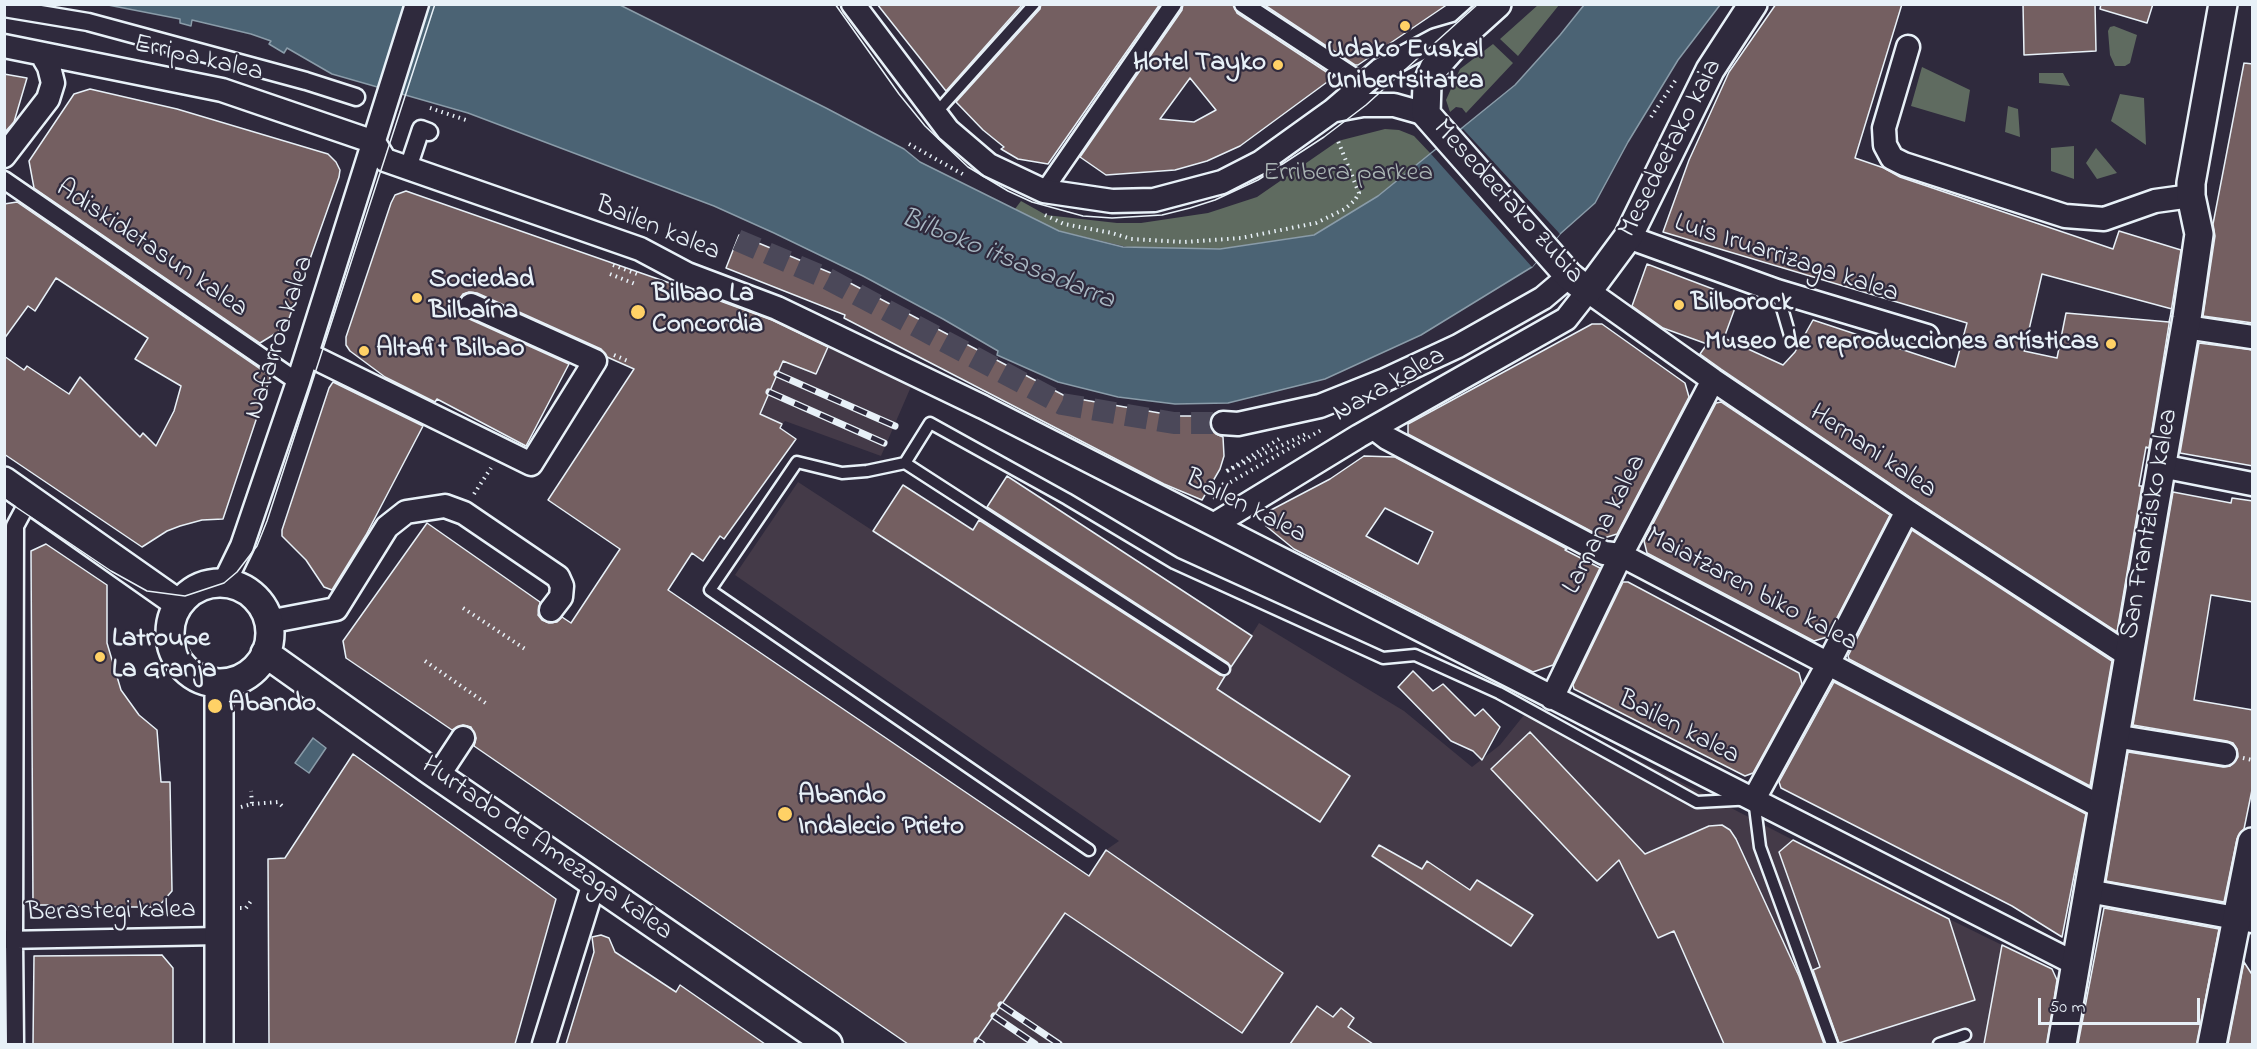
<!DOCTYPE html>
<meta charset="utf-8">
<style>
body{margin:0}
#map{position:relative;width:2257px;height:1049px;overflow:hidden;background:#2f2a3d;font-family:"Indie Flower",sans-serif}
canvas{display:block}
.frame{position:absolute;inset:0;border:6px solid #e8f1f8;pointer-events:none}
.scale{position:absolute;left:2038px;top:998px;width:162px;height:27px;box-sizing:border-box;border:3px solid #e8f1f8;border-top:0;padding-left:8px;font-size:18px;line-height:21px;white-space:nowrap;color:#e8f1f8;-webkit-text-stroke:4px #2f2a3d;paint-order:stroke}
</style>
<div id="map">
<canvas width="2257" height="1049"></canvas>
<div class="frame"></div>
<div class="scale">50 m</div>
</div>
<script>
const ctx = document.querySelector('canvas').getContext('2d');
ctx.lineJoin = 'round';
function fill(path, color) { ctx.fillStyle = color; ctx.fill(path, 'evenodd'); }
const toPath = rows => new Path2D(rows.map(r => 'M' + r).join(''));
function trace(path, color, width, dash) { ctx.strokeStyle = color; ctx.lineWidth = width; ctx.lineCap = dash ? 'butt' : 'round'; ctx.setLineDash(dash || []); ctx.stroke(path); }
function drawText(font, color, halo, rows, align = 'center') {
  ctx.font = font + ' "Indie Flower",sans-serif'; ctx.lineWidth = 4.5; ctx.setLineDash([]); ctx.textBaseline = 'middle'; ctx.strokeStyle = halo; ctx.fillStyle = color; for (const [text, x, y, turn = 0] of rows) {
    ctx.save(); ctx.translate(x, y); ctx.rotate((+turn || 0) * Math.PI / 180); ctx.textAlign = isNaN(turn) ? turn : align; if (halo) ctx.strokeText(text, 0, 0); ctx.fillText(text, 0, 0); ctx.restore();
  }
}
fill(toPath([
 [831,342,913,382,881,456,785,421,782,424,760,414,783,361,816,374],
 [798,482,1320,822,1350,776,1218,689,1259,623,1404,711,1472,767,1500,745,1532,705,1793,840,1779,852,1819,968,1974,1000,1949,919,2002,945,1984,1044,974,1044,1065,913,1242,1033,1283,973,1106,850,1119,841,735,575]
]), '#443a48');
fill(toPath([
 [1538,5,1559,5,1518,56,1500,39],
 [2114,26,2137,35,2130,63,2125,66,2115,66,2110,55,2108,31,2110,27],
 [1493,44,1513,63,1466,113,1462,108,1456,107,1450,112,1446,100,1460,69],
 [1922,67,1970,90,1965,122,1911,106],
 [2039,73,2063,73,2070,86,2039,83],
 [2120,94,2144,98,2146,145,2111,121],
 [2008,106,2018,109,2020,137,2005,132],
 [1385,129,1399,130,1414,136,1431,154,1378,196,1314,235,1220,249,1127,247,1059,231,1015,209,1021,201,1046,215,1117,223,1141,223,1208,213,1257,197,1338,141],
 [2074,146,2074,179,2051,171,2051,148],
 [2096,148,2117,173,2097,179,2086,163]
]), '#5f6b60');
const water = toPath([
 [108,5,620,5,826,108,904,149,920,162,1059,231,1123,247,1220,249,1314,235,1378,196,1515,85,1560,35,1584,5,1720,5,1678,60,1628,142,1595,203,1560,234,1532,267,1421,335,1325,379,1228,403,1175,404,1118,397,1058,382,997,355,998,351,943,319,863,276,774,233,714,206,468,113,332,74,287,48,284,53,269,44,271,41,251,34,192,20,191,26,180,23,180,19,108,5],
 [313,738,326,748,309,773,295,763,313,738]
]);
fill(water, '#4b6374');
trace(water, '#8a9ca9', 1.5);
fill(toPath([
 [1463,129,1560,234,1532,267,1431,154]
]), '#2f2a3d');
const building = toPath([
 [877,4,1023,4,946,91,877,4],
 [1041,4,1160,4,1048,164,1018,159,1001,149,1004,147,983,130,956,102,1040,9,1041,4],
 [1183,4,1233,4,1237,13,1334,77,1240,146,1207,161,1175,170,1106,175,1080,157,1182,10,1183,4],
 [1190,78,1216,110,1194,122,1160,119,1190,78],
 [1263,4,1448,4,1358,65,1355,65,1263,4],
 [1776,4,1902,4,1855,158,1884,168,1900,177,2113,249,2119,231,2181,250,2149,448,2146,447,2139,486,2142,486,2117,632,1914,500,1721,369,1700,354,1707,344,1663,328,1632,306,1647,264,1721,292,1718,302,1735,308,1724,338,1783,365,1795,352,1813,320,1955,367,1967,323,1663,232,1689,160,1729,72,1776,4],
 [2042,274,2172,309,2169,322,2066,313,2057,358,2024,351,2042,274],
 [2023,4,2095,4,2096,51,2024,55,2023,4],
 [2101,4,2153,4,2147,23,2100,9,2101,4],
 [2244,63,2253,64,2253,323,2203,316,2215,236,2213,224,2244,63],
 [4,74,27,78,14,122,4,133,4,74],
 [90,89,177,109,328,154,336,162,340,170,339,177,286,327,260,343,34,188,29,161,74,94,90,89],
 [406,191,704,295,772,320,828,347,816,374,783,361,760,414,782,424,780,428,796,439,724,539,720,536,703,561,692,553,668,590,1089,876,1106,850,1283,973,1242,1033,1065,913,974,1044,908,1044,474,746,476,738,471,727,463,725,452,730,346,658,343,641,427,523,540,602,538,615,542,620,549,623,557,622,562,617,571,623,620,549,548,500,634,369,607,357,601,349,477,293,469,292,463,294,459,300,458,307,465,317,569,364,526,446,437,399,435,402,385,377,350,351,346,345,346,337,391,203,395,195,406,191],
 [17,202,269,375,270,378,223,519,202,520,180,526,167,531,142,547,4,454,4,356,24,370,27,366,69,394,80,377,140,437,143,433,156,446,174,411,181,386,135,359,148,338,56,278,35,311,28,306,4,339,4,204,17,202],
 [739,235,831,273,1067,397,1177,416,1212,416,1210,423,1211,429,1216,434,1223,437,1224,456,1220,469,1202,500,1164,484,844,318,845,315,726,268,739,235],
 [1592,324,1602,324,1685,383,1689,397,1617,534,1604,538,1408,434,1408,424,1592,324],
 [2199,343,2253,350,2253,466,2180,453,2199,343],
 [333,382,423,426,366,535,332,590,324,587,306,560,282,536,282,530,329,388,333,382],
 [1721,402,1890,515,1827,637,1814,641,1647,553,1644,541,1716,403,1721,402],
 [1364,456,1395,457,1567,549,1565,550,1600,568,1553,665,1533,672,1294,549,1266,526,1263,519,1271,510,1330,479,1364,456],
 [1385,508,1433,532,1418,564,1366,536,1385,508],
 [1007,476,1252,636,1231,667,1228,663,987,507,1007,476],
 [903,485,973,530,979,520,1220,675,1225,676,1217,689,1350,776,1320,822,873,531,903,485],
 [2173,492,2231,503,2232,498,2253,501,2253,602,2211,595,2194,700,2253,710,2253,785,2244,829,2237,839,2224,902,2106,881,2128,752,2223,767,2230,766,2238,757,2237,749,2233,743,2227,741,2133,725,2173,492],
 [1912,530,2112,661,2090,786,1849,659,1848,656,1912,530],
 [46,544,107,585,107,643,121,690,139,715,157,730,161,782,170,782,172,891,158,907,49,907,49,905,33,905,31,551,46,544],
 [1623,582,1628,582,1799,673,1802,684,1753,773,1745,776,1574,689,1573,685,1623,582],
 [1413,671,1433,691,1443,684,1475,716,1483,709,1500,727,1482,760,1473,751,1451,741,1398,687,1413,671],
 [1834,682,2086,814,2062,937,2012,906,1781,788,1779,782,1834,682],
 [1530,732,1645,854,1709,826,1722,825,1730,830,1736,839,1799,976,1824,1044,1724,1044,1674,931,1658,938,1619,860,1597,881,1491,769,1530,732],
 [353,754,556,899,515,1044,269,1044,268,859,285,858,353,754],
 [1793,840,1949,919,1975,1000,1839,1043,1813,970,1820,967,1779,852,1793,840],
 [1379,845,1422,869,1427,861,1470,890,1477,880,1533,915,1511,946,1372,856,1379,845],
 [2104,908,2219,929,2197,1044,2078,1044,2104,908],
 [601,935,609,938,615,952,676,992,680,985,765,1044,566,1044,594,952,592,937,601,935],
 [2002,945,2052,969,2057,980,2047,1044,1984,1044,2002,945],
 [162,955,173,968,173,1044,33,1044,34,956,162,955],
 [2244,962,2253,976,2253,1044,2228,1044,2244,962],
 [1317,1006,1333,1017,1341,1008,1354,1018,1348,1027,1373,1044,1290,1044,1317,1006]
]);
fill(building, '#745f61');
trace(building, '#e8f1f8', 1.5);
trace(toPath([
 [737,240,828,279,1062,404,1174,423,1223,423]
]), '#4b4859', 22, [22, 11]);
const service = toPath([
 [936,113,1034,4],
 [1777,291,1791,339],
 [905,463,1224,669],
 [1089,850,710,590,797,462,842,473,867,471,905,463,930,423,1067,499,1174,563,1383,658,1415,655,1499,693,1697,802,1754,799,1760,847,1832,1044],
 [1939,1044,1965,1035]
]);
const pedestrian = toPath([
 [1243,4,1365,84],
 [4,8,88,22,306,81,356,97],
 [408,168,421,129,429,132],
 [4,180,298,382],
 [1044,191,1173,4],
 [4,940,219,936],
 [15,1044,14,941,15,526,30,498]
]);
const minor = toPath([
 [853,4,948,130,989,165,1044,191,1112,201,1154,200,1222,182,1261,162,1332,111,1380,70,1436,40,1467,31],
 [4,46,222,90,374,142],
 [1908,47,1884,128,1885,145,1892,158,1904,164,2065,216,2104,219,2155,201,2191,196],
 [1336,110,1363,105,1394,105,1426,114],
 [374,142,385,160,640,249,687,274,777,308,983,407,2076,964],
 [4,156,48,99,53,83,49,67,42,55],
 [1628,237,1777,291,1927,336],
 [2186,327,2252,337],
 [307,354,531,464,595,361,471,305],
 [1223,423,1238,424,1320,406,1385,380,1458,346,1543,298,1569,276],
 [1374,428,1387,438,1604,553,1621,555,2103,808],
 [2161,466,2252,484],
 [1215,524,1359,436,1566,319,1588,291,1713,380,1907,511,2128,655],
 [224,583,242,546,298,382,417,4],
 [268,622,336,609,387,527,406,512,445,506,464,513,558,577,562,586,561,597,551,610],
 [1552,698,1621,555,1713,380],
 [2114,736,2225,754],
 [438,776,463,738],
 [1754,799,1828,664,1907,511],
 [2088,891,2252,921],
 [544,1044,594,883]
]);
const tertiary = toPath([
 [1497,4,1467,31,1434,68,1427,84,1426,114,1569,276,1588,291,1628,237,1710,70,1753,4],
 [4,481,179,604],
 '170 633a50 50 0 1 1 100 0a50 50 0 1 1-100 0Z',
 [265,653,431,771,828,1044],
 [219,683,219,1044],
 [2062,1044,2187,318,2199,234,2191,196,2191,183,2223,4],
 [2212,1044,2252,842]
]);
trace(service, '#e8f1f8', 15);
trace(pedestrian, '#e8f1f8', 21);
trace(minor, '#e8f1f8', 27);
trace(tertiary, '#e8f1f8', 32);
trace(toPath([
 [430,108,466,120],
 [1651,117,1677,78],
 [909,144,966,176],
 [1045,215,1064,224,1112,233,1131,239,1184,242,1241,238,1316,223,1345,209,1355,200,1359,193,1338,141],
 [613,265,637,274],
 [610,274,635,284],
 [614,355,628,361],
 [1279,439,1225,472,1308,433],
 [474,494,491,468],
 [1215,498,1210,494,1323,429],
 [463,608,525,649],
 [425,661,487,704],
 [2243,758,2252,760],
 [252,804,278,802,282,806],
 [241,807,252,804,251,791],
 [240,908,246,908,251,901]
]), '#e8f1f8', 4, [1.5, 4.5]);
trace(service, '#2f2a3d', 10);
trace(pedestrian, '#2f2a3d', 16);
trace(minor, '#2f2a3d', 22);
trace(tertiary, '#2f2a3d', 27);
trace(toPath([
 [835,4,899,94,925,126,968,167,1008,191,1032,202,1083,216,1112,218,1162,215,1190,208,1215,200,1258,180,1324,137,1366,105,1478,4],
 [4,499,111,571,147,591,185,596,224,583,237,572,257,546,267,521,435,4]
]), '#e8f1f8', 1.5);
const rail = toPath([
 [777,374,895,426],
 [769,392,884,443],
 [1001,1005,1059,1044],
 [994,1016,1035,1044],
 [977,1041,982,1044]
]);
trace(rail, '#e8f1f8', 7);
trace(rail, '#2f2a3d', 4.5, [14]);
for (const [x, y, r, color] of [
 [1405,26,6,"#ffd166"],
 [1278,65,6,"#ffd166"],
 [417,298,6,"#ffd166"],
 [1679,305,6,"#ffd166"],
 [638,312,8,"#ffd166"],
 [2111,344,6,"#ffd166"],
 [364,351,6,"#ffd166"],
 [100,657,6,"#ffd166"],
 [215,706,8,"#ffd166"],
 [785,814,8,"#ffd166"]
]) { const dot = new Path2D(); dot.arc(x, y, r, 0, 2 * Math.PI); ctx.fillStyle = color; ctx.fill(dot); trace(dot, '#2f2a3d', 2); }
drawText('bold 27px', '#e8f1f8', '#2f2a3d', [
 ["Udako Euskal",1405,52,"center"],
 ["Unibertsitatea",1405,83,"center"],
 ["Hotel Tayko",1266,65,"right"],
 ["Sociedad",429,282],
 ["Bilbaína",429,313],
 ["Bilbao La",652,296],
 ["Concordia",652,327],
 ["Bilborock",1691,305],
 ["Museo de reproducciones artísticas",2099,344,"right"],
 ["Altafit Bilbao",376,351],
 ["Latroupe",112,641],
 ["La Granja",112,672],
 ["Abando",228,706],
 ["Abando",798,798],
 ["Indalecio Prieto",798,829]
], 'left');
drawText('27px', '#e8f1f8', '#2f2a3d', [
 ["Erripa kalea",198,60,13],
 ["Mesedeetako kaia",1672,149,-63],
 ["Mesedeetako zubia",1507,203,48],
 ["Bailen kalea",657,230,22],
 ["Adiskidetasun kalea",151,250,34],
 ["Luis Iruarrizaga kalea",1786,260,18],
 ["Nafarroa kalea",281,338,-72],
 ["Naxa kalea",1390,386,-30],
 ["Hernani kalea",1872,453,34],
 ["Bailen kalea",1245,508,27],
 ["San Frantzisko kalea",2151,524,-80],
 ["Lamana kalea",1606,525,-63],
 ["Maiatzaren biko kalea",1751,591,28],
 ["Bailen kalea",1678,729,27],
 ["Hurtado de Amezaga kalea",546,850,35],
 ["Berastegi kalea",111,913,-1]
]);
drawText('27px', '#aab5b4', '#2f2a3d', [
 ["Erribera parkea",1348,175]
]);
drawText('italic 28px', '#a9b8c3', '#2f2a3d', [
 ["Bilboko itsasadarra",1007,261,22]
]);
</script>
